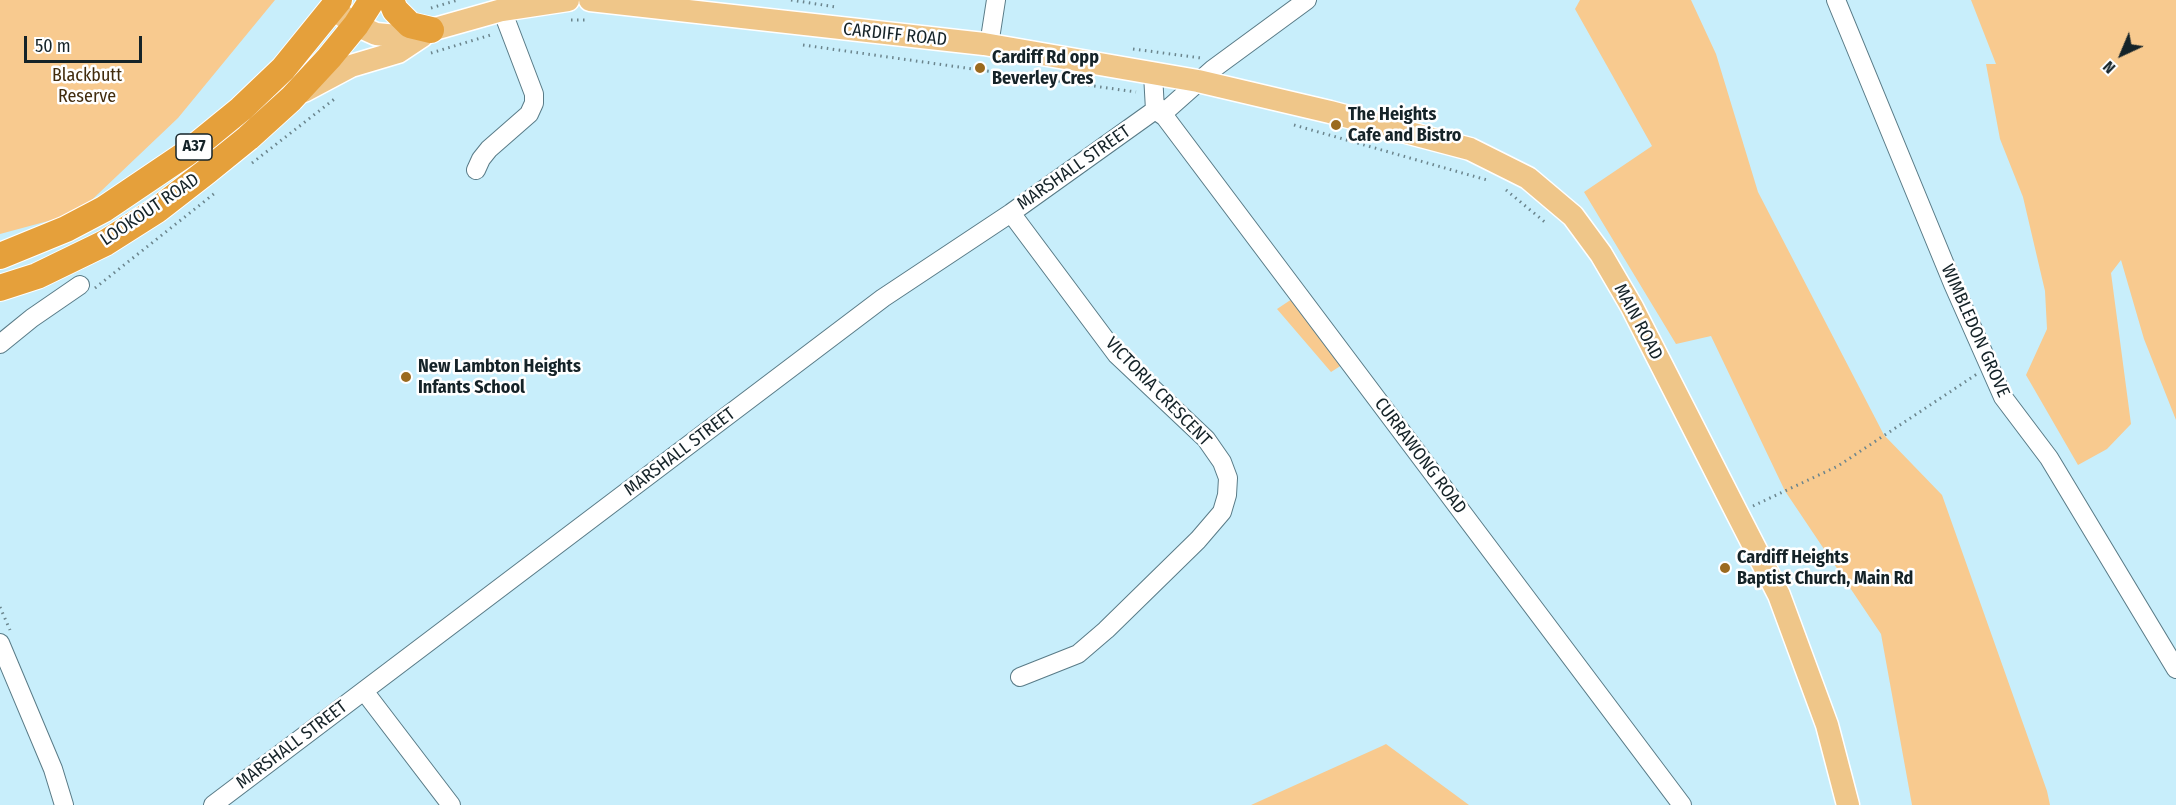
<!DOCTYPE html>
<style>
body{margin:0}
#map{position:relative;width:2176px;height:805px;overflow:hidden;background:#c8eefb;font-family:"Fira Sans Condensed",sans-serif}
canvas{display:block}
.north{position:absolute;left:2092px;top:24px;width:60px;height:60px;-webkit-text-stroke:4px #fff;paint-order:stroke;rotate:224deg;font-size:16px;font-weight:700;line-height:24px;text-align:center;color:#152328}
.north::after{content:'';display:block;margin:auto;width:21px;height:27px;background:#152328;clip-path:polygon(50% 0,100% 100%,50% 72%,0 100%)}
.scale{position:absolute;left:24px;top:36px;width:118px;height:27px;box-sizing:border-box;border:3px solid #152328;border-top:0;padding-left:8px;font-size:18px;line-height:21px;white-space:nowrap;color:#152328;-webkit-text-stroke:4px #fff;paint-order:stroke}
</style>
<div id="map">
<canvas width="2176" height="805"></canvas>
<div class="north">N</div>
<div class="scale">50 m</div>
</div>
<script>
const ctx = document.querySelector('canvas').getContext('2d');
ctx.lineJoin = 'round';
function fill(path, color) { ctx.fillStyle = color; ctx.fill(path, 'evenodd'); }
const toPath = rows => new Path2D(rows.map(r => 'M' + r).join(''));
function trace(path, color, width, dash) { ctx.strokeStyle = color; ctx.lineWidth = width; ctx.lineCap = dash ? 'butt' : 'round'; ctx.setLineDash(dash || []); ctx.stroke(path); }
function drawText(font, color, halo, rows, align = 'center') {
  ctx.font = font + ' "Fira Sans Condensed",sans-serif'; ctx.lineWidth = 5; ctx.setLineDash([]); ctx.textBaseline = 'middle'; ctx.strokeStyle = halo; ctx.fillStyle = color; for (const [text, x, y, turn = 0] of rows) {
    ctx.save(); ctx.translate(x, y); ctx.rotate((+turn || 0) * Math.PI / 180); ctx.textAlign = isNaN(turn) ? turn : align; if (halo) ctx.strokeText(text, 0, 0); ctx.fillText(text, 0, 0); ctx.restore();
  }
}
fill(toPath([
 [0,0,275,0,178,118,78,213,0,234],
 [1580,0,1691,0,1716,54,1758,192,1884,435,1942,495,2047,791,2050,805,1912,805,1881,634,1785,491,1711,336,1676,344,1584,192,1652,146,1575,9],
 [1971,0,2176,0,2176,420,2144,339,2121,260,2111,273,2131,424,2107,449,2078,465,2026,375,2047,329,2045,291,2023,197,2000,139,1986,64,1996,64],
 [1295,297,1345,363,1331,372,1277,309],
 [1386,744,1469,805,1251,805,1382,746]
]), '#f8ca8f');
const minor = toPath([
 [1836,0,1953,284,2003,397,2049,458,2176,669],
 [989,45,996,0],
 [1153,74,1155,110,1165,117,1682,805],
 [476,170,481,159,489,149,529,114,534,103,534,94,502,10],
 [1011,213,1117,355,1206,439,1222,462,1228,478,1227,495,1222,512,1198,540,1106,630,1078,654,1020,677],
 [0,344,32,318,80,285],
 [0,643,53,769,64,805],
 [364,691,451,805],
 [213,805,883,298,1011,213,1155,110,1168,109,1213,69,1307,0]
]);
const major = toPath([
 [590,0,984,44,1198,81,1330,112,1470,149,1528,178,1573,216,1601,254,1632,307,1737,513,1779,595,1827,725,1848,805],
 [333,9,356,25,376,34,397,36,431,30,502,10,568,0],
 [304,91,351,66,398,52,422,36]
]);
const highway = toPath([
 [391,0,395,10,410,25,431,30],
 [0,256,66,229,104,209,187,153,241,109,283,69,339,0],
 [0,288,37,276,105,243,157,210,206,172,248,138,291,99,329,58,356,25,372,0]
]);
trace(minor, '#597b87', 20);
trace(major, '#fff', 25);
trace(highway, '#fff', 28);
trace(toPath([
 [791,0,836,7],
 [431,8,458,0],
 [571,20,588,20],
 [803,45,1136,92],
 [1133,49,1201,58],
 [431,53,494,34],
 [1294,125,1487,180],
 [252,163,337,97],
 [1506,190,1546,223],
 [95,288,215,193],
 [1753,506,1838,466,1977,374],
 [0,607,10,630]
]), '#6b858d', 3, [1.5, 4.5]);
trace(minor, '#fff', 18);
trace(major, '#efc689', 22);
trace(highway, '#e5a03b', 26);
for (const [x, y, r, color] of [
 [980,68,6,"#9b6a1e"],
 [1336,125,6,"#9b6a1e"],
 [406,377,6,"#9b6a1e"],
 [1725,568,6,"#9b6a1e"]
]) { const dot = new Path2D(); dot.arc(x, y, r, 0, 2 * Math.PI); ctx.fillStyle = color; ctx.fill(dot); trace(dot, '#fff', 2); }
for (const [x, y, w] of [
 [194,147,36]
]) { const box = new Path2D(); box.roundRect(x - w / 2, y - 13, w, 26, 4.5); ctx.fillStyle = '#fff'; ctx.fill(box); trace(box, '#152328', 1.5); }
drawText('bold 16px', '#152328', null, [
 ["A37",194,147]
]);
drawText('18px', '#152328', '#fff', [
 ["CARDIFF ROAD",895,35,6],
 ["MARSHALL STREET",1074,168,-35],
 ["LOOKOUT ROAD",150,210,-34],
 ["MAIN ROAD",1638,322,62],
 ["WIMBLEDON GROVE",1975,331,66],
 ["VICTORIA CRESCENT",1158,392,46],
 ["MARSHALL STREET",680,452,-37],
 ["CURRAWONG ROAD",1420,456,53],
 ["MARSHALL STREET",292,745,-37]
]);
drawText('bold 18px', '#152328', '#fff', [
 ["Cardiff Rd opp",992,58],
 ["Beverley Cres",992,79],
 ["The Heights",1348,115],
 ["Cafe and Bistro",1348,136],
 ["New Lambton Heights",418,367],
 ["Infants School",418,388],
 ["Cardiff Heights",1737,558],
 ["Baptist Church, Main Rd",1737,579]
], 'left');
drawText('18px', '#422c0d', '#fff', [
 ["Blackbutt",87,76],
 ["Reserve",87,97]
]);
</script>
